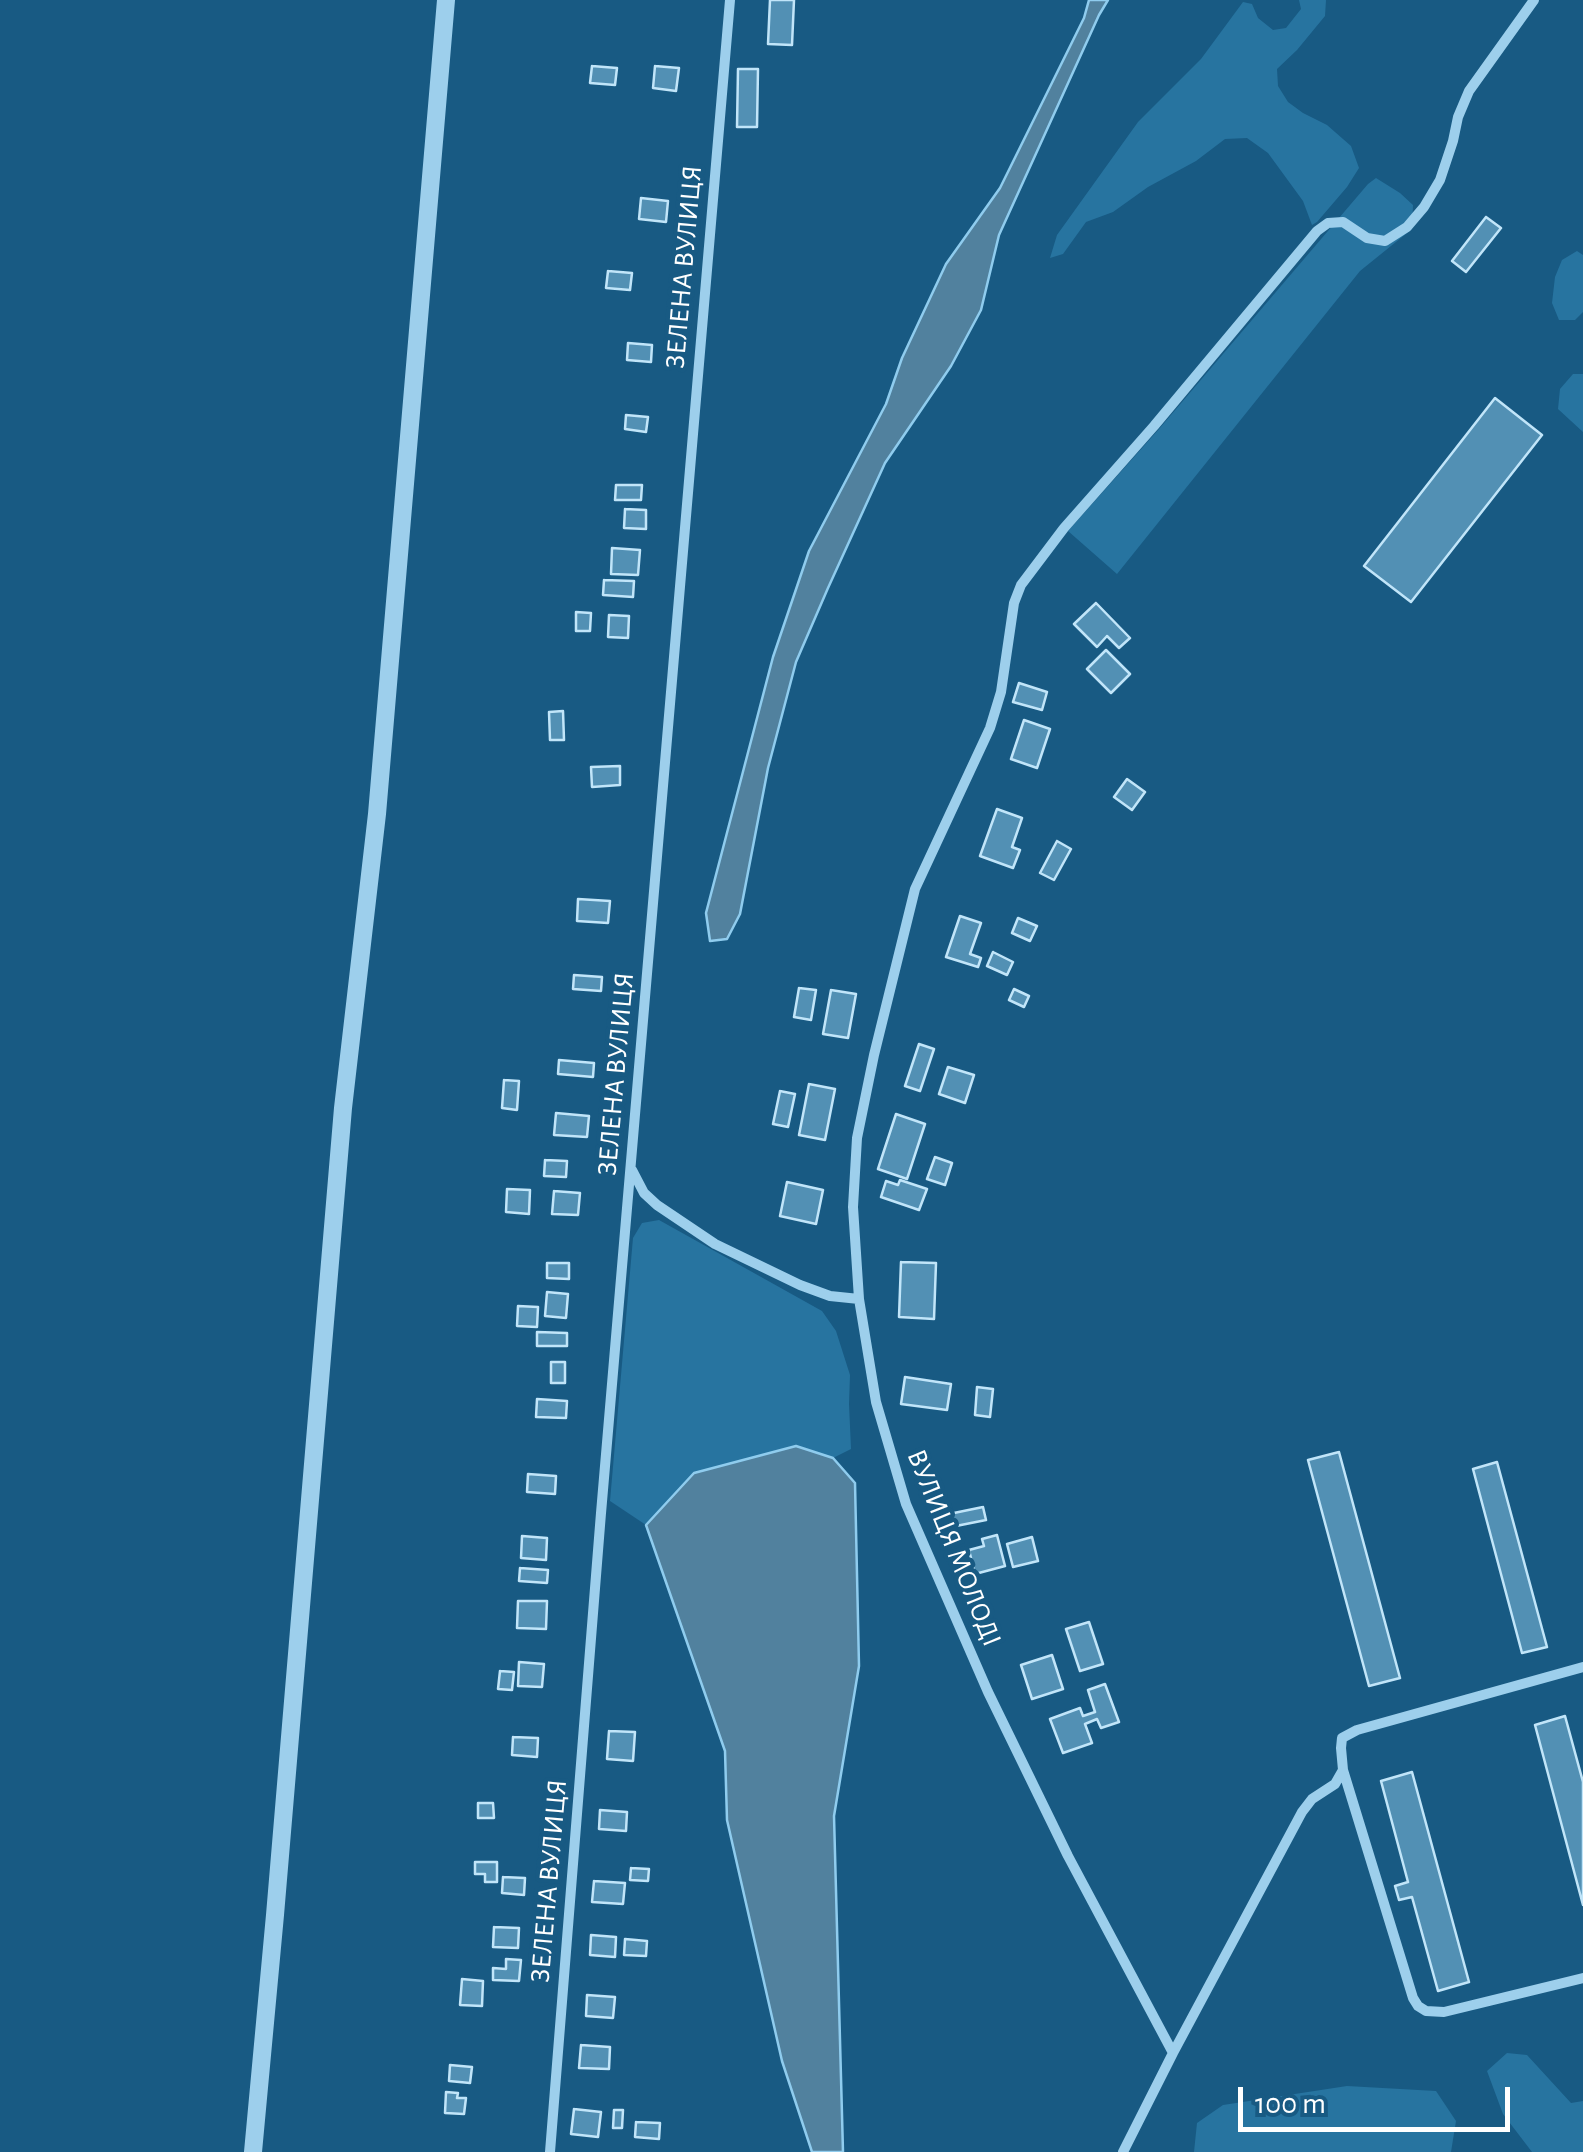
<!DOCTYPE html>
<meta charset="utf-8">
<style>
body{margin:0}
#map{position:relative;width:1583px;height:2152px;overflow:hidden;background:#185a83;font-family:"Alegreya Sans",sans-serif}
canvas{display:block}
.scale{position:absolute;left:1238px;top:2087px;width:272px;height:45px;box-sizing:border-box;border:5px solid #fff;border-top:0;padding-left:12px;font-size:30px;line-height:35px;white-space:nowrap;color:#fff;-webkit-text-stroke:8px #185a83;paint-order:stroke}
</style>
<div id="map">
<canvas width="1583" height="2152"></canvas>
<div class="scale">100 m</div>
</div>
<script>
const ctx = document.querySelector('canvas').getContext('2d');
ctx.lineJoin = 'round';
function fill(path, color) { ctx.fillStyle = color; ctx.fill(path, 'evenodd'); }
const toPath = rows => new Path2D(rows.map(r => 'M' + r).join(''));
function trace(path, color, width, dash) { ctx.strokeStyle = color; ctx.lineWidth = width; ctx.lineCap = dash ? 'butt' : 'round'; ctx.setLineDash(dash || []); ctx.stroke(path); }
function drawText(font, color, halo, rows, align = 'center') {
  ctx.font = font + ' "Alegreya Sans",sans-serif'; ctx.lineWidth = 9; ctx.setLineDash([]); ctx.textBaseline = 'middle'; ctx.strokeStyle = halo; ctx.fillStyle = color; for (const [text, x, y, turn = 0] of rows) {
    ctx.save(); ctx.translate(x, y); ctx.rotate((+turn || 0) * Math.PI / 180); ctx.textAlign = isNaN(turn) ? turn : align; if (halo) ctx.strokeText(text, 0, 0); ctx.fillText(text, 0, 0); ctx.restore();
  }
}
fill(toPath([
 [1299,0,1326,0,1325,16,1297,50,1277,69,1278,86,1288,102,1303,113,1327,125,1351,146,1359,168,1347,187,1317,222,1312,225,1303,201,1268,153,1247,138,1225,139,1196,161,1148,187,1113,212,1086,222,1063,254,1050,258,1057,235,1138,122,1201,59,1243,2,1252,4,1258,18,1273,30,1286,28,1301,9],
 [1376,178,1400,193,1413,205,1412,229,1360,271,1117,574,1068,531,1159,429,1368,184],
 [1577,251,1583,255,1583,312,1575,320,1559,320,1552,303,1555,277,1562,260],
 [1573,374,1583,374,1583,432,1558,409,1560,389],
 [659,1220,822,1311,836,1331,850,1375,849,1404,851,1449,833,1458,796,1446,695,1473,646,1525,610,1501,633,1238,642,1223],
 [1507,2053,1527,2055,1571,2103,1583,2101,1583,2152,1532,2152,1503,2114,1487,2071],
 [1347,2086,1436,2091,1456,2121,1451,2152,1194,2152,1197,2123,1223,2105]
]), '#2774a0');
const water = toPath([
 [1089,0,1108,0,1099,15,999,235,981,310,951,366,885,463,828,588,796,662,768,768,740,914,727,939,710,941,706,913,773,657,809,551,886,404,902,358,946,264,1000,188,1084,18,1089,0],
 [796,1446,833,1458,855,1483,859,1666,834,1816,843,2152,812,2152,782,2061,727,1820,725,1751,646,1525,694,1473,796,1446]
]);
fill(water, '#51819e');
trace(water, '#8fccee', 2.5);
const building = toPath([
 [770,0,794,0,792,45,768,44,770,0],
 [592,66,617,68,615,85,590,83,592,66],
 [655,66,679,68,676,91,653,88,655,66],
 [738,69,758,69,757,127,737,127,738,69],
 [641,198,668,201,666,222,639,219,641,198],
 [1486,217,1501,228,1466,272,1452,261,1486,217],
 [608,271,632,273,630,290,606,288,608,271],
 [628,343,652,345,651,362,627,360,628,343],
 [1495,398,1542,435,1411,602,1364,566,1495,398],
 [626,415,648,417,646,432,625,429,626,415],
 [616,485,642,485,641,500,615,500,616,485],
 [625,509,646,510,646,529,624,528,625,509],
 [612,548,640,550,638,575,611,574,612,548],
 [604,580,634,581,633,597,603,595,604,580],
 [1096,603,1130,638,1119,648,1107,636,1097,647,1074,624,1096,603],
 [576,612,591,613,590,631,576,631,576,612],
 [609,615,629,616,628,638,608,637,609,615],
 [1106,650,1130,674,1111,693,1087,669,1106,650],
 [1019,683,1047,692,1042,710,1013,702,1019,683],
 [563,711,564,740,550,740,549,712,563,711],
 [1024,720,1050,729,1037,768,1011,759,1024,720],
 [620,766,620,785,592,787,591,767,620,766],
 [1127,779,1145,792,1132,810,1114,797,1127,779],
 [997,809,1022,818,1012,847,1020,850,1013,868,980,856,997,809],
 [1057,841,1071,849,1054,880,1040,873,1057,841],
 [578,899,610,901,608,923,577,921,578,899],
 [960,916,981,923,970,954,981,958,978,967,946,957,960,916],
 [1018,918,1037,926,1030,941,1012,933,1018,918],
 [993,952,1013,962,1007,975,987,966,993,952],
 [574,975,602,977,601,991,573,989,574,975],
 [799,988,816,990,811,1020,794,1017,799,988],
 [1014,989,1029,996,1024,1007,1009,1000,1014,989],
 [831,990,856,994,848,1038,823,1034,831,990],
 [919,1044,934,1049,920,1091,905,1086,919,1044],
 [559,1060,594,1063,593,1077,558,1074,559,1060],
 [948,1067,974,1075,965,1103,939,1094,948,1067],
 [504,1080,519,1081,517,1110,502,1108,504,1080],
 [809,1084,835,1089,825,1140,799,1135,809,1084],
 [780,1091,795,1094,788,1127,773,1124,780,1091],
 [556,1113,589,1116,587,1137,554,1135,556,1113],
 [896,1114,925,1124,907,1179,878,1169,896,1114],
 [935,1157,952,1163,945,1185,927,1179,935,1157],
 [545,1160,567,1161,566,1177,544,1176,545,1160],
 [900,1180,927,1189,919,1210,881,1197,886,1181,898,1185,900,1180],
 [787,1182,823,1190,816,1224,780,1216,787,1182],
 [507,1189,530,1190,529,1214,506,1212,507,1189],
 [554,1191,580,1193,578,1215,552,1214,554,1191],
 [901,1262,936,1263,934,1319,899,1317,901,1262],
 [547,1263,569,1263,569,1279,547,1278,547,1263],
 [547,1292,568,1294,566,1318,545,1316,547,1292],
 [518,1306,538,1307,537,1327,517,1326,518,1306],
 [537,1332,567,1333,567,1346,537,1346,537,1332],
 [551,1362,565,1362,565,1383,551,1383,551,1362],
 [905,1377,951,1384,947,1410,901,1404,905,1377],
 [977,1387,993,1389,990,1417,975,1415,977,1387],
 [537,1399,567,1401,566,1418,536,1417,537,1399],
 [1339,1452,1400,1678,1369,1686,1308,1460,1339,1452],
 [1497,1462,1547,1647,1522,1653,1473,1469,1497,1462],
 [528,1474,556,1476,555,1494,527,1492,528,1474],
 [983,1507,986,1520,951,1527,949,1514,983,1507],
 [997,1535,1005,1566,975,1574,969,1550,984,1546,982,1539,997,1535],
 [522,1536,547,1538,546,1560,521,1558,522,1536],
 [1032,1537,1038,1561,1013,1567,1007,1544,1032,1537],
 [520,1568,548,1570,547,1583,519,1581,520,1568],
 [518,1601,547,1601,546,1629,517,1628,518,1601],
 [1089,1622,1103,1664,1080,1671,1066,1629,1089,1622],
 [1052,1655,1063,1689,1032,1699,1021,1665,1052,1655],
 [519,1662,544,1664,542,1687,518,1686,519,1662],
 [500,1671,514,1672,512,1690,498,1689,500,1671],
 [1105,1684,1119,1722,1101,1728,1097,1719,1085,1724,1092,1743,1063,1753,1050,1719,1080,1708,1083,1716,1095,1712,1088,1690,1105,1684],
 [1565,1716,1583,1782,1583,1905,1535,1725,1565,1716],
 [609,1731,635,1732,633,1761,607,1759,609,1731],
 [513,1737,538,1738,537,1757,512,1755,513,1737],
 [1412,1772,1469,1982,1438,1991,1412,1897,1399,1900,1395,1886,1408,1882,1381,1781,1412,1772],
 [478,1803,493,1803,494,1818,478,1818,478,1803],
 [600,1810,627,1812,626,1831,599,1829,600,1810],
 [475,1862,497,1862,497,1882,485,1882,485,1874,475,1874,475,1862],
 [631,1868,649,1869,648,1881,630,1880,631,1868],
 [503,1877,525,1878,524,1895,502,1893,503,1877],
 [594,1881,625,1883,623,1904,592,1902,594,1881],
 [494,1927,519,1928,518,1948,493,1947,494,1927],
 [591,1935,616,1937,615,1957,590,1955,591,1935],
 [625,1939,647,1941,646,1956,624,1955,625,1939],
 [506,1959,521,1960,519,1981,493,1980,493,1968,506,1969,506,1959],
 [462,1979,483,1981,482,2006,460,2005,462,1979],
 [587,1995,615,1997,613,2018,586,2016,587,1995],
 [581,2045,610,2047,609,2069,579,2068,581,2045],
 [450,2065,472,2067,470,2083,449,2081,450,2065],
 [446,2092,458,2093,457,2098,466,2098,464,2114,445,2113,446,2092],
 [574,2109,601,2112,598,2137,571,2134,574,2109],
 [614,2110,623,2110,622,2128,613,2128,614,2110],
 [636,2122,660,2123,659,2139,635,2137,636,2122]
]);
fill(building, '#5290b4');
trace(building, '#c1e5f9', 2.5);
trace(toPath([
 [632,1170,644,1193,657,1205,715,1244,800,1285,830,1296,859,1299],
 [1583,1667,1357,1730,1342,1738,1341,1748,1343,1770,1413,1998,1418,2006,1426,2011,1444,2012,1583,1978],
 [1173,2053,1068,1856,988,1692,906,1504,876,1402,859,1299,853,1207,857,1138,874,1055,915,889,990,728,1001,692,1014,603,1021,585,1064,528,1154,426,1317,231,1328,223,1343,222,1367,238,1385,241,1407,227,1424,207,1440,180,1453,141,1458,117,1469,91,1534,0],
 [550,2152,601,1513,730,0],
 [1123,2152,1173,2053,1302,1812,1312,1799,1335,1784,1343,1770]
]), '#9dcfec', 10);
trace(toPath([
 [253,2152,275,1915,343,1108,377,814,446,0]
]), '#9dcfec', 18);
drawText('28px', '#fff', '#185a83', [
 ["ЗЕЛЕНА ВУЛИЦЯ",684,267,-85],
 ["ЗЕЛЕНА ВУЛИЦЯ",616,1074,-85],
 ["ВУЛИЦЯ МОЛОДІ",954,1548,68],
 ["ЗЕЛЕНА ВУЛИЦЯ",549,1881,-85]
]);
</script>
